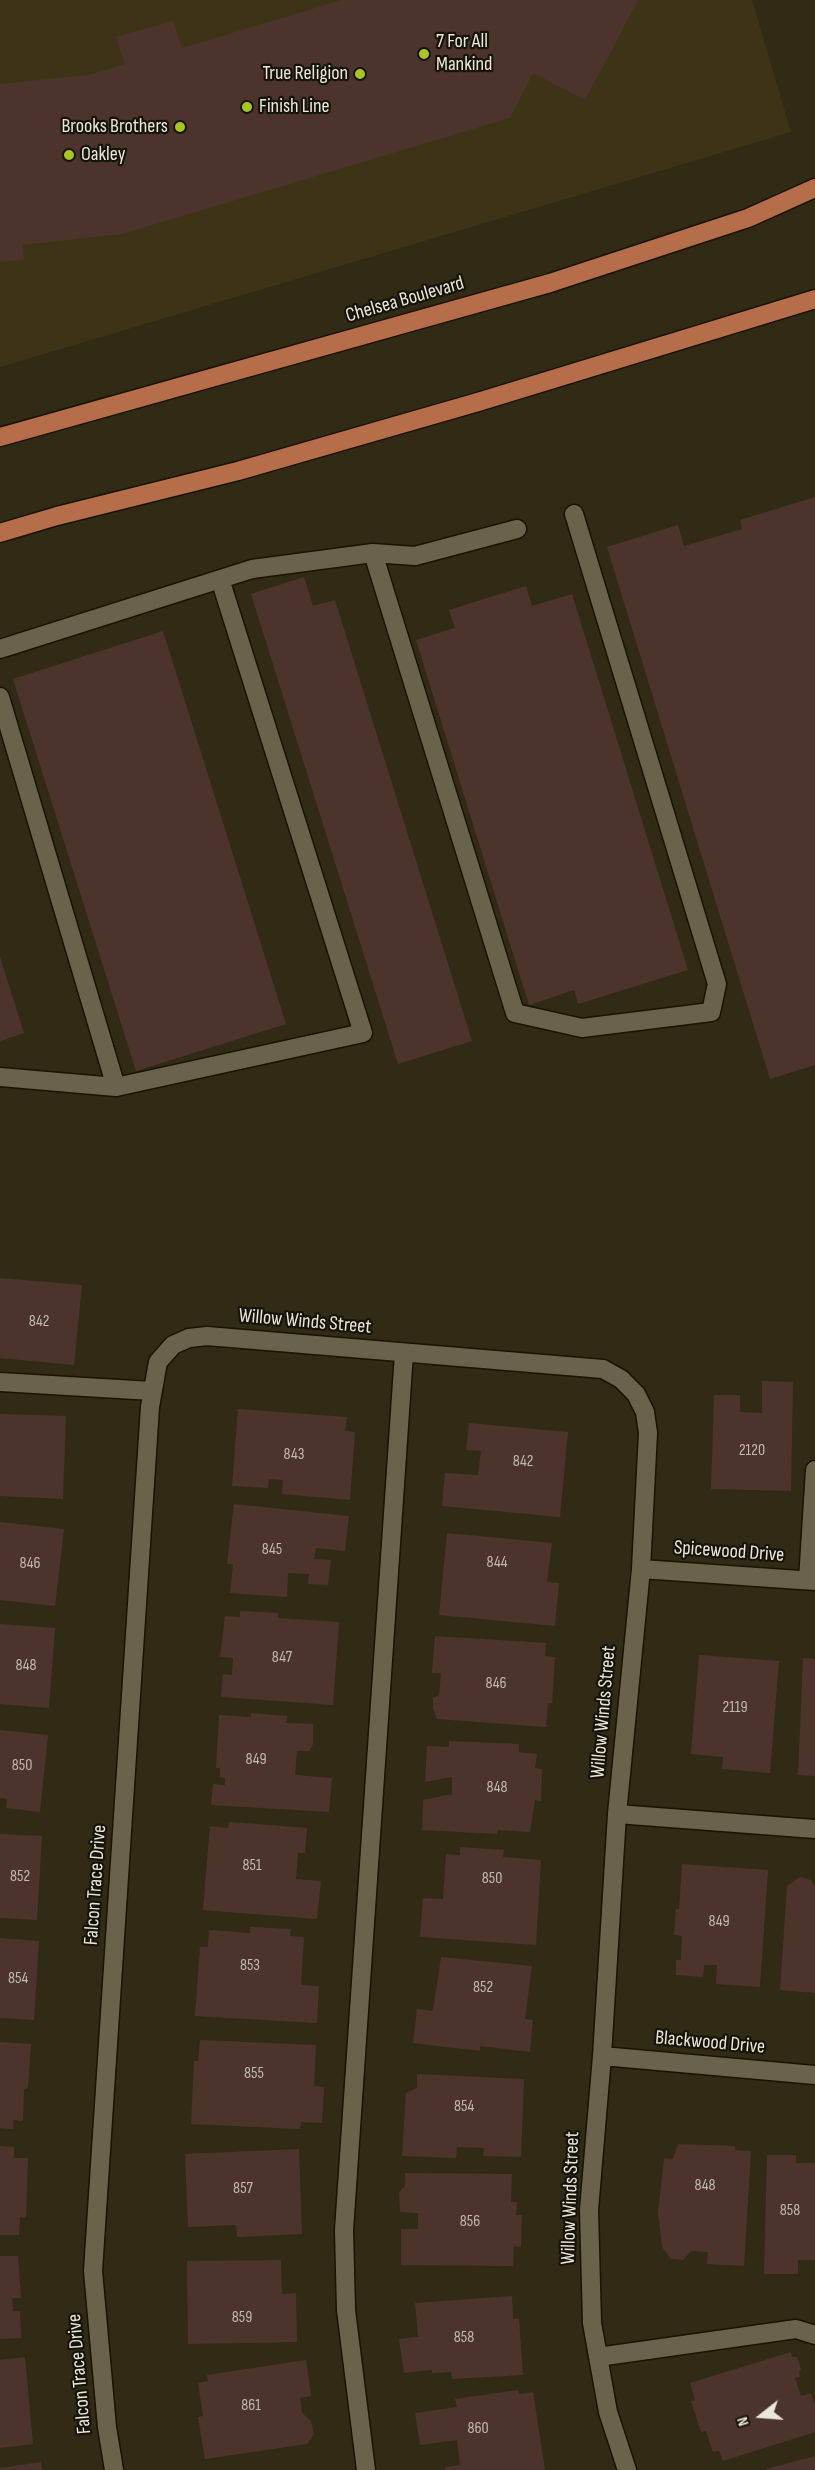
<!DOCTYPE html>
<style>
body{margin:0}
#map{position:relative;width:815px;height:2470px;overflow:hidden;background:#312b15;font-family:"Sofia Sans Condensed",sans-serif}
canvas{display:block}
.north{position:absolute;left:731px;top:2386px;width:60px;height:60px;-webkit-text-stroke:4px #16140a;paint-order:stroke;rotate:253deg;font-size:16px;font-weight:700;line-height:24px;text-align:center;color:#eae7d9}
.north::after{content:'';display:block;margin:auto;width:21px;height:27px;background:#eae7d9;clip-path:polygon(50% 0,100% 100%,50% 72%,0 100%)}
</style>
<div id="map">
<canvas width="815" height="2470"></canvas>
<div class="north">N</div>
</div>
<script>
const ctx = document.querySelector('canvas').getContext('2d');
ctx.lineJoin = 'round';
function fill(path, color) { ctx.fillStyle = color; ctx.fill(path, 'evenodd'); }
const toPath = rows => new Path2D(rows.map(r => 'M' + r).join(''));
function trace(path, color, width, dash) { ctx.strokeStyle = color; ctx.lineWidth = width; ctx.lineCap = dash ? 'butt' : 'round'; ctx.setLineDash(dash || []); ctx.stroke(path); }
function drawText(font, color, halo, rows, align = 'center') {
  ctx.font = font + ' "Sofia Sans Condensed",sans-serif'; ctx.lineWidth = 4.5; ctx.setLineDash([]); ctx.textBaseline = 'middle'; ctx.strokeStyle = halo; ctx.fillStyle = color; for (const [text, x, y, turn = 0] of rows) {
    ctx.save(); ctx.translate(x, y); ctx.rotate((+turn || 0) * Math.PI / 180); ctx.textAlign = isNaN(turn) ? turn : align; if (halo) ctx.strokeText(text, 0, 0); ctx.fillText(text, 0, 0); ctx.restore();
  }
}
fill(toPath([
 [0,0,752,0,791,132,0,367]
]), '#3d3417');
fill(toPath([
 [342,0,638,0,585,100,533,73,510,118,122,234,23,245,24,260,0,262,0,84,89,75,125,64,116,37,173,21,182,48],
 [815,497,815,1065,770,1079,607,547,678,525,684,546,742,529,740,520],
 [304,577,313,606,335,600,472,1041,398,1064,251,594],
 [526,586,532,606,572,594,688,970,578,1004,574,990,529,1005,416,640,455,628,449,610],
 [163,631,286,1024,136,1071,13,679],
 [0,957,24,1033,0,1041],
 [0,1278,82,1285,74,1365,0,1358],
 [762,1381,793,1382,791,1491,711,1489,714,1395,740,1395,740,1412,762,1413],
 [238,1409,347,1417,345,1431,355,1432,350,1500,282,1494,283,1480,269,1479,268,1488,232,1486],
 [0,1414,66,1416,63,1499,0,1496],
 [469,1423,568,1432,560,1517,442,1506,445,1473,478,1475,481,1451,466,1450],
 [234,1504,349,1516,345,1551,316,1548,314,1559,331,1560,328,1585,308,1584,309,1574,288,1573,287,1597,230,1593,233,1564,227,1564],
 [0,1522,64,1529,55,1606,0,1600],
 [447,1533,552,1543,547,1582,559,1583,555,1626,439,1615],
 [240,1611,278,1613,278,1618,339,1622,333,1705,221,1697,223,1674,232,1675,233,1658,220,1657,225,1616,240,1617],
 [0,1624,55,1628,49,1708,0,1704],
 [435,1636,546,1643,545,1656,555,1657,552,1703,548,1703,546,1727,437,1719,433,1708,433,1698,439,1695,441,1673,432,1673],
 [699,1655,779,1661,770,1773,722,1769,723,1757,691,1754],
 [803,1658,815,1659,815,1776,798,1775],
 [251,1713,287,1716,286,1723,313,1724,313,1744,309,1751,297,1751,295,1775,332,1778,329,1812,211,1805,213,1784,225,1785,225,1778,220,1777,220,1768,216,1768,219,1715,251,1717],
 [0,1730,48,1735,40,1812,6,1808,7,1799,0,1798],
 [449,1741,519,1744,519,1752,537,1754,535,1768,542,1769,541,1801,535,1800,530,1832,498,1830,497,1834,422,1830,423,1800,452,1794,452,1777,425,1782,427,1746,449,1747],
 [229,1822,307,1828,305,1853,298,1853,296,1879,321,1881,317,1919,203,1910,210,1826,228,1828],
 [0,1834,42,1836,37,1920,0,1918],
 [460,1847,504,1850,503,1857,541,1860,536,1945,420,1937,423,1898,443,1899,446,1854,460,1855],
 [682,1864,768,1870,760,1987,716,1984,717,1965,704,1965,703,1977,676,1975,676,1960,681,1960,682,1936,674,1935,676,1909,679,1909],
 [800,1877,811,1880,815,1886,815,1993,780,1990,787,1886],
 [250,1927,291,1929,290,1936,304,1937,301,1985,319,1986,317,2023,195,2016,200,1947,208,1947,209,1930,250,1933],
 [0,1938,39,1941,34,2020,0,2018],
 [441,1957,532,1966,525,2019,533,2020,530,2052,480,2046,480,2051,413,2043,417,2009,433,2011],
 [200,2040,316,2045,314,2086,324,2087,322,2123,301,2122,300,2129,191,2124,194,2061,198,2061],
 [0,2042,31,2044,28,2088,24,2089,23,2121,13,2120,13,2129,0,2128],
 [417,2074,524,2079,521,2157,483,2156,484,2148,457,2147,456,2158,402,2156,406,2093,417,2088],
 [678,2144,735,2146,735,2150,751,2151,744,2266,707,2264,708,2252,691,2251,683,2260,671,2259,662,2247,658,2213,664,2158,673,2159],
 [0,2146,14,2147,14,2158,28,2158,26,2218,20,2217,19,2235,0,2235],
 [299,2149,302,2234,237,2237,236,2225,188,2227,185,2154],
 [767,2155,796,2155,796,2163,815,2163,815,2260,798,2260,798,2274,764,2274],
 [405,2173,512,2174,511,2202,517,2202,516,2215,522,2215,521,2247,514,2246,513,2266,401,2265,401,2229,418,2229,418,2213,400,2212,399,2192,405,2186],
 [0,2256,18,2256,21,2298,12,2298,13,2311,20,2311,21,2338,0,2339],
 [281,2260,282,2294,296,2293,297,2342,188,2344,187,2261],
 [512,2296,513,2319,519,2319,523,2375,452,2379,451,2372,432,2373,432,2370,404,2373,399,2339,418,2337,415,2303],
 [791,2352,792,2357,797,2357,801,2369,799,2372,800,2377,795,2378,801,2396,811,2393,815,2405,815,2432,723,2461,719,2451,713,2452,706,2431,701,2432,691,2401,695,2400,690,2383],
 [25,2357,33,2444,0,2448,0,2360],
 [306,2360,311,2396,300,2398,302,2413,311,2421,314,2434,307,2444,205,2459,198,2417,203,2416,198,2383,208,2381,207,2375],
 [518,2390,519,2394,533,2392,545,2470,445,2470,446,2467,460,2465,457,2440,420,2445,415,2413,457,2407,455,2399],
 [815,2456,815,2470,766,2470,766,2469],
 [41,2462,42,2470,0,2470,0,2468]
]), '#4c342d');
const minor = toPath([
 [373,553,515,1013,582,1028,711,1012,717,984,574,514],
 [0,649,252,569,373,553,415,556,517,529],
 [0,697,116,1087],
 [0,1077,116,1087,363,1033,220,579],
 [0,1382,152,1391],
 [641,1569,815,1581],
 [808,1580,815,1470],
 [617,1814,815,1829],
 [602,2056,815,2075],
 [598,2357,796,2329,815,2335],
 [114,2470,107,2427,93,2271,150,1407,158,1362,173,1345,189,1338,207,1336,603,1369,621,1379,636,1394,645,1412,648,1433,641,1569,617,1814,602,2056,589,2210,592,2323,608,2412,627,2470],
 [366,2470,346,2310,344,2230,404,1353]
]);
const major = toPath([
 [0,437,550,283,748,218,815,188],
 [0,533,57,516,238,471,478,402,815,299]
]);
trace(minor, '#191301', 21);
trace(major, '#191301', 21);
trace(minor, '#6a634b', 18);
trace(major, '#b66d49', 18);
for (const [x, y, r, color] of [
 [424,54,6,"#a8c71d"],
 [360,74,6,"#a8c71d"],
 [247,107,6,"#a8c71d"],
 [180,127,6,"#a8c71d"],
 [69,155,6,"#a8c71d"]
]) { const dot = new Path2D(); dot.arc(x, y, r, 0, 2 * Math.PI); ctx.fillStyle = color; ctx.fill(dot); trace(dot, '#16140a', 2); }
drawText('16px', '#c2baae', null, [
 ["842",39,1322],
 ["2120",752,1451],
 ["843",294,1455],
 ["842",523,1462],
 ["845",272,1550],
 ["844",497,1563],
 ["846",30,1564],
 ["847",282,1658],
 ["848",26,1666],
 ["846",496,1684],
 ["2119",735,1708],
 ["849",256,1760],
 ["850",22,1766],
 ["848",497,1788],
 ["851",252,1866],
 ["852",20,1877],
 ["850",492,1879],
 ["849",719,1922],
 ["853",250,1966],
 ["854",18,1979],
 ["852",483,1988],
 ["855",254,2074],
 ["854",464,2107],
 ["848",705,2186],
 ["857",243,2189],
 ["858",790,2211],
 ["856",470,2222],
 ["859",242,2318],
 ["858",464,2338],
 ["861",251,2406],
 ["860",478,2429]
]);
drawText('20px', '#eae7d9', '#16140a', [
 ["7 For All",436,42],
 ["Mankind",436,65],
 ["True Religion",348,74,"right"],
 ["Finish Line",259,107],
 ["Brooks Brothers",168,127,"right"],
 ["Oakley",81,155]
], 'left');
drawText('20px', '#eae7d9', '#16140a', [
 ["Chelsea Boulevard",405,300,-16],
 ["Willow Winds Street",305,1322,5],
 ["Spicewood Drive",729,1552,4],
 ["Willow Winds Street",604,1712,-85],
 ["Falcon Trace Drive",96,1885,-86],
 ["Blackwood Drive",710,2043,5],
 ["Willow Winds Street",571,2198,-88],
 ["Falcon Trace Drive",80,2374,-95]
]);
</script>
